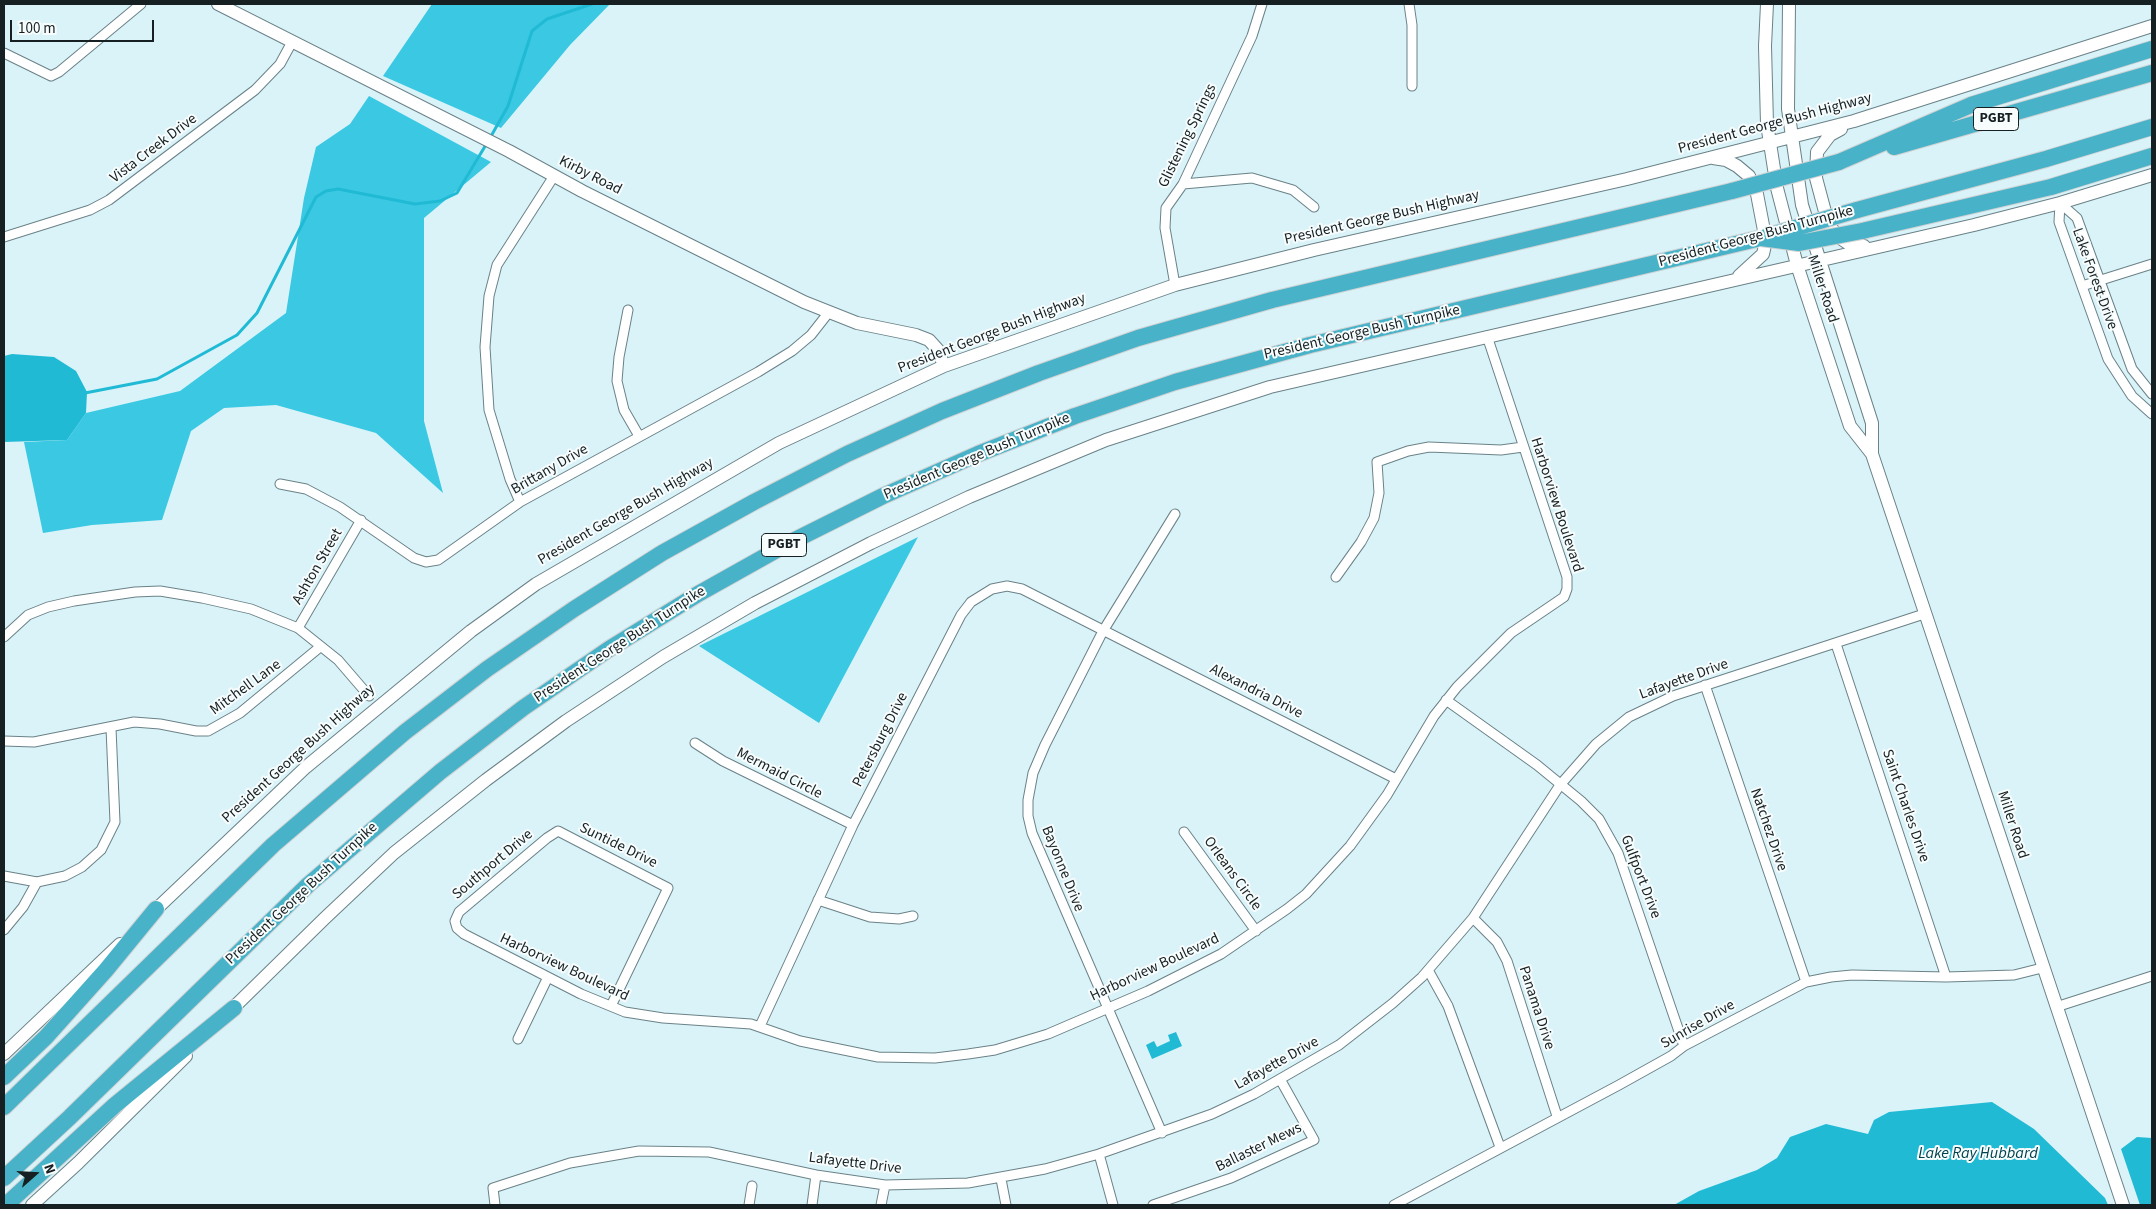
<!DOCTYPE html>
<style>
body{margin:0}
#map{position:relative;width:2156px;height:1209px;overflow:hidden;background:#d9f3f9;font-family:"Source Sans 3",sans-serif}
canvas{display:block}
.frame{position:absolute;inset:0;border:5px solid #161f21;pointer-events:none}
.north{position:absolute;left:10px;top:1149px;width:50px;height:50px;-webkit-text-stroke:4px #f7fcfd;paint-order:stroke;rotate:71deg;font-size:14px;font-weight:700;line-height:20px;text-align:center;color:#161f21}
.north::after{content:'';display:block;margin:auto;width:18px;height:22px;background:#161f21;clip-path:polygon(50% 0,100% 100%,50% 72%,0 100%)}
.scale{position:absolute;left:10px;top:20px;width:144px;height:22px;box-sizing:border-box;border:2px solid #161f21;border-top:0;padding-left:6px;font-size:15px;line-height:18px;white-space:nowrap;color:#161f21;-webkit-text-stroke:4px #f7fcfd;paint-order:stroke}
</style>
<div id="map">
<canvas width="2156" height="1209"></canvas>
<div class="frame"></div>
<div class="north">N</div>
<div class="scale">100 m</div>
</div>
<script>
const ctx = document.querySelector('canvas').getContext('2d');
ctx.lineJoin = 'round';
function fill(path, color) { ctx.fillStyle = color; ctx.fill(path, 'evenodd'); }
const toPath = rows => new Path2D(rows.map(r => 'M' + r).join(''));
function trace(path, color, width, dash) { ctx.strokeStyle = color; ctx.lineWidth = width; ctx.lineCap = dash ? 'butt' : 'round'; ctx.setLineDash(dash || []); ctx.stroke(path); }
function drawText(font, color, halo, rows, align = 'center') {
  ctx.font = font + ' "Source Sans 3",sans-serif'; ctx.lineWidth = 4; ctx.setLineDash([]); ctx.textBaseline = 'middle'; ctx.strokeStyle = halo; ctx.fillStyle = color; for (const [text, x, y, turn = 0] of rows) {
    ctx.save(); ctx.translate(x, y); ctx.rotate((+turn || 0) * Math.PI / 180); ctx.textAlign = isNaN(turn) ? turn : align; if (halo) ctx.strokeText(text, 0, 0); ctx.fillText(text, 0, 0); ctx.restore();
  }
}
fill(toPath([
 [432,4,610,4,570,45,501,128,383,76],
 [369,96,491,162,424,218,424,421,443,493,376,433,276,405,224,408,191,431,162,520,92,525,43,533,24,442,67,440,86,413,180,391,286,313,304,198,316,147,350,124],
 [918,537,819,723,699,646]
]), '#3ac8e3');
fill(toPath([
 [12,354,54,357,76,371,87,392,86,413,67,440,4,442,4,356],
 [1176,1032,1182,1046,1152,1059,1146,1045,1154,1041,1157,1047,1170,1041,1168,1035],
 [1992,1102,2034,1129,2105,1198,2108,1205,1674,1205,1699,1191,1757,1170,1777,1158,1790,1137,1826,1124,1868,1134,1874,1120,1889,1112],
 [2137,1137,2152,1138,2152,1205,2140,1205,2121,1149]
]), '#21bad5');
trace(toPath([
 [490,138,508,106,532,31,547,19,592,4],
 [85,393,157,379,237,335,257,313,316,197,326,191,338,189,415,204,440,201,457,193,487,143]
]), '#21bad5', 3);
const street = toPath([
 [1409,4,1412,25,1412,86],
 [4,53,51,76,59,72,141,4],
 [1183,184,1252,178,1293,190,1314,207],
 [2060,203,2059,222,2108,359,2132,396,2152,414],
 [2060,203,2077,218,2132,369,2152,394],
 [4,237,90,210,109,200,255,90,280,64,292,42],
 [1175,285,1165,228,1166,208,1183,184,1252,36,1262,4],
 [2082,286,2152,264],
 [628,310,619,357,617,381,624,410,639,436],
 [280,484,306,489,340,507,414,558,426,562,438,560,520,502,758,372,792,351,811,335,829,312],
 [520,502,510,479,489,410,485,347,489,296,497,265,554,176],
 [1336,577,1361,542,1374,518,1379,493,1377,462,1408,451,1429,447,1501,450,1523,447],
 [298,628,361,520],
 [4,637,28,615,48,607,74,601,135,592,160,591,202,598,251,609,298,628,338,660,369,696],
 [1836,644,1946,977],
 [1705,685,1806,982],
 [1446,700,1537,765,1581,801,1599,819,1618,853,1684,1046],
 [4,741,34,742,134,722,160,724,196,731,208,731,240,713,320,647],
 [695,743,723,761,853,825],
 [1184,832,1256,931],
 [4,876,37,882,65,876,82,867,101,850,115,822,111,728],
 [818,900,870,917,899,919,913,916],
 [1473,918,1497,942,1507,961,1557,1116],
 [4,930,23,907,37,882],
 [1428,970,1448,1006,1500,1147],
 [611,1006,668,888,558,831,547,838,459,912,455,921,457,928,464,934,581,994,625,1012,663,1018,751,1024,800,1041,878,1057,935,1058,968,1054,995,1050,1048,1034,1148,991,1221,954,1287,909,1306,894,1350,846,1387,795,1434,716,1457,687,1511,633,1564,597,1567,589,1567,577,1487,336],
 [2056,1007,2152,976],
 [760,1026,853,825,961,615,971,602,992,589,1007,586,1022,589,1396,779],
 [518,1039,548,977],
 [1162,1133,1032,833,1028,816,1028,800,1033,773,1045,745,1103,631,1175,514],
 [1099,1154,1113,1205],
 [1001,1179,1006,1205],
 [495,1205,493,1188,570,1163,639,1151,709,1152,816,1175,885,1185,968,1183,1045,1169,1099,1154,1212,1114,1254,1094,1339,1045,1393,1003,1422,977,1473,918,1560,785,1596,744,1629,717,1673,696,1924,614],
 [749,1205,752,1186],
 [812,1205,816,1175],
 [881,1205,885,1185],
 [1153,1205,1231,1178,1314,1140,1280,1079],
 [1394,1205,1619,1085,1671,1056,1684,1046,1806,982,1831,977,1852,975,1946,977,2014,975,2042,968]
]);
const secondary = toPath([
 [218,4,509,151,582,191,804,302,857,323,916,335,929,340,938,350,944,366],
 [1767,4,1765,46,1767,124,1777,188,1797,265,1850,426,1872,454],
 [1789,4,1788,109,1802,205,1872,423,1872,454,2123,1205],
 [1841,129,1830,135,1817,152,1816,178,1828,223,1837,236,1849,244,1864,246],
 [1713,158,1726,160,1737,166,1749,176,1757,194,1766,241,1763,254,1739,276],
 [150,915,306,767,471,631,536,584,779,443,944,366,1175,285,1314,250,1627,179,1854,121,2152,26],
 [228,1013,325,918,394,853,486,780,566,721,663,657,755,603,871,543,969,497,1106,440,1270,387,1974,225,2060,203,2152,175],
 [4,1054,120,944],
 [32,1205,78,1163,186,1056]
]);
const highway = toPath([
 [1894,147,2152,73],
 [1839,162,1971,105,2152,49],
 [1857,210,2046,159,2152,127],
 [1862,231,2051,187,2152,156],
 [4,1077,46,1037,106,970,156,909],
 [4,1107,273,845,405,732,487,669,574,609,662,553,754,502,847,454,942,411,1039,373,1138,338,1272,300,1732,191],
 [4,1178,70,1117,308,885,440,772,523,708,609,649,698,594,789,543,883,496,978,454,1075,416,1175,382,1310,345,1761,238],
 [6,1205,115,1105,234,1008]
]);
trace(street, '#6a8287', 11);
trace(secondary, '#6a8287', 14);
trace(highway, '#d0d2d3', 18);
trace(street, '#fff', 9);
trace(secondary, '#fff', 12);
trace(highway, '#47b2c8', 16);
const highwayBridge = toPath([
 [1732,191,1839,162],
 [1768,236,1857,210],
 [1761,238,1799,243,1862,231]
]);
trace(highwayBridge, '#d0d2d3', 18, []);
trace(highwayBridge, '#47b2c8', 16);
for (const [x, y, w] of [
 [1996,119,45],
 [784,545,45]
]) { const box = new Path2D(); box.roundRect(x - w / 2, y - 11.5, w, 23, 4); ctx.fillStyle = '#f7fcfd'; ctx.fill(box); trace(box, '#161f21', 1); }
drawText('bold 14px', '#161f21', null, [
 ["PGBT",1996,119],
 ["PGBT",784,545]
]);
drawText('15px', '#161f21', '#f7fcfd', [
 ["President George Bush Highway",1775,124,-15],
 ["Glistening Springs",1188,136,-64],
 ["Vista Creek Drive",154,149,-37],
 ["Kirby Road",590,176,27],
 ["President George Bush Highway",1382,218,-13],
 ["President George Bush Turnpike",1756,237,-15],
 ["Lake Forest Drive",2094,279,70],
 ["Miller Road",1822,289,72],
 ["President George Bush Turnpike",1362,333,-13],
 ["President George Bush Highway",992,334,-21],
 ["President George Bush Turnpike",977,457,-23],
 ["Brittany Drive",550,470,-30],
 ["Harborview Boulevard",1556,505,72],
 ["President George Bush Highway",626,512,-30],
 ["Ashton Street",318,567,-60],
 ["President George Bush Turnpike",620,645,-33],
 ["Lafayette Drive",1684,680,-20],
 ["Mitchell Lane",246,688,-36],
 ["Alexandria Drive",1256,692,27],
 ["Petersburg Drive",881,740,-63],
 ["President George Bush Highway",299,754,-42],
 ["Mermaid Circle",779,774,27],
 ["Saint Charles Drive",1905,806,71],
 ["Miller Road",2012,825,72],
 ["Natchez Drive",1768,830,71],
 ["Suntide Drive",618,846,26],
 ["Southport Drive",493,865,-40],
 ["Bayonne Drive",1062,869,68],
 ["Orleans Circle",1232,874,54],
 ["Gulfport Drive",1640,877,69],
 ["President George Bush Turnpike",302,894,-43],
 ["Harborview Boulevard",564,968,25],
 ["Harborview Boulevard",1155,968,-25],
 ["Panama Drive",1536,1008,72],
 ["Sunrise Drive",1698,1025,-30],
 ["Lafayette Drive",1277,1064,-29],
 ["Ballaster Mews",1259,1148,-26],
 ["Lafayette Drive",855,1164,7]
]);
drawText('italic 16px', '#01424d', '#f7fcfd', [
 ["Lake Ray Hubbard",1978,1154]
]);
</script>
